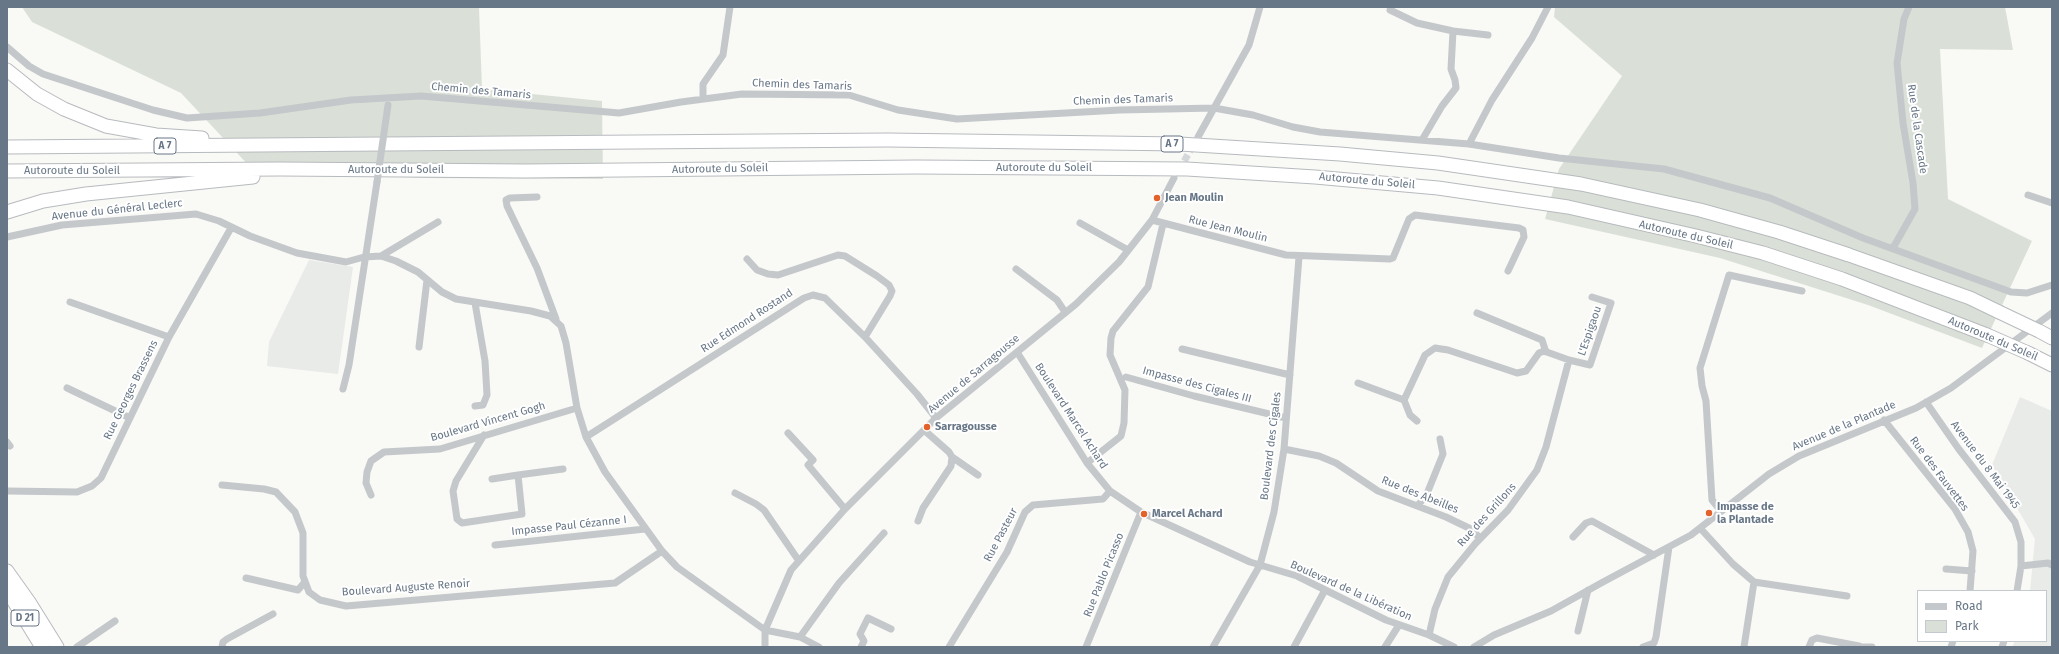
<!DOCTYPE html>
<meta charset="utf-8">
<style>
body{margin:0}
#map{position:relative;width:2059px;height:654px;overflow:hidden;background:#f9f9f6;font-family:"Fira Sans",sans-serif}
canvas{display:block}
.frame{position:absolute;inset:0;border:8px solid #687787;pointer-events:none}
.legend{position:absolute;left:1917px;top:590px;width:130px;height:52px;box-sizing:border-box;background:#fff;border:1px solid #c3c9cf;margin:0;padding:5px 7px;list-style:none;font-size:12px;color:#687787}
.legend li{display:flex;align-items:center;gap:8px;height:20px}
.legend b{width:20px;border:1px solid #c3c9cf}
</style>
<div id="map">
<canvas width="2059" height="654"></canvas>
<div class="frame"></div>
<ul class="legend">
<li><b style="height:5px;background:#c4c8cb"></b>Road</li>
<li><b style="height:11px;background:#dae0d7"></b>Park</li>
</ul>
</div>
<script>
const ctx = document.querySelector('canvas').getContext('2d');
ctx.lineJoin = 'round';
function fill(path, color) {
  ctx.fillStyle = color;
  ctx.fill(path, 'evenodd');
}
function shape(rows) {
  const path = new Path2D();
  for (const r of rows) {
    path.moveTo(r[0], r[1]);
    for (let i = 2; i < r.length; i += 2) path.lineTo(r[i], r[i + 1]);
  }
  return path;
}
function trace(path, color, width, dash) {
  ctx.strokeStyle = color;
  ctx.lineWidth = width;
  ctx.lineCap = dash ? 'butt' : 'round';
  ctx.setLineDash(dash || []);
  ctx.stroke(path);
}
function drawText(font, color, halo, rows, align = 'center') {
  ctx.font = font + ' "Fira Sans",sans-serif';
  ctx.lineWidth = 4;
  ctx.setLineDash([]);
  ctx.textBaseline = 'middle';
  ctx.strokeStyle = halo;
  ctx.fillStyle = color;
  for (const [text, x, y, turn = 0] of rows) {
    ctx.save();
    ctx.translate(x, y);
    ctx.rotate((+turn || 0) * Math.PI / 180);
    ctx.textAlign = isNaN(turn) ? turn : align;
    if (halo) ctx.strokeText(text, 0, 0);
    ctx.fillText(text, 0, 0);
    ctx.restore();
  }
}
fill(shape([
 [309,260,353,267,338,374,267,366,269,342],
 [2020,397,2052,411,2052,647,2012,647,2015,641,2046,641,2046,591,2030,591,2035,539,1992,465]
]), '#e9ebe9');
fill(shape([
 [22,7,479,7,482,89,602,101,603,179,425,178,252,169,181,93,32,22],
 [1555,7,2005,7,2013,50,1940,49,1948,199,2032,241,1982,348,1868,305,1720,258,1545,219,1559,169,1622,76,1554,17]
]), '#dae0d7');
trace(shape([
 [1179,170,1194,144]
]), '#d5d8da', 7, [7, 3.5]);
const motorway = shape([
 [7,70,37,94,64,109,106,126,156,135,202,138],
 [7,147,888,140,1180,144,1340,154,1438,163,1581,184,1700,210,1779,232,1849,255,1970,298,1999,312],
 [7,171,280,169,525,171,916,167,1187,169,1315,177,1438,188,1568,207,1696,236,1763,253,1842,279,1987,335],
 [7,212,43,201,86,194,253,177],
 [2039,331,2052,338],
 [2028,353,2052,365],
 [7,571,29,602,57,647],
 [7,590,42,647]
]);
trace(motorway, '#b7babe', 15);
trace(shape([
 [1390,10,1417,23,1453,31,1488,35],
 [7,47,29,66,43,74,153,110,187,118,260,113,351,100,421,96,619,113,681,102,742,94,849,95,898,110,957,119,1120,110,1214,108,1253,115,1293,127,1320,132,1469,144,1559,158,1664,169,1770,198,1863,238,2011,292,2027,293,2052,285],
 [703,99,703,84,723,55,730,7],
 [1198,137,1249,45,1260,7],
 [1422,140,1442,106,1456,88,1455,80,1451,69,1453,31],
 [1469,144,1492,100,1532,38,1548,7],
 [2028,195,2052,203],
 [537,197,510,198,506,200,507,206,537,268,556,319],
 [1152,220,1286,255,1390,259,1393,258,1409,219,1415,215,1519,228,1523,230,1524,237,1508,271],
 [1080,223,1128,250],
 [7,237,62,225,196,214,219,221,250,236,297,253,346,262,364,257,381,256,396,261,418,272,442,292,456,299,531,311,550,316,561,326,566,343,577,408,586,437,605,472,662,551,677,567,765,630,800,637,819,647],
 [1893,248,1915,209,1913,183,1903,123,1897,63,1904,19,1909,7],
 [381,256,438,222],
 [747,259,757,270,768,274,778,275,838,255,845,256,877,276,889,285,892,291,890,296,865,337],
 [1016,269,1057,300,1065,312],
 [70,302,169,337],
 [475,303,485,361,487,395,483,405,475,406],
 [1477,313,1542,340,1546,352],
 [419,347,427,280],
 [1182,349,1290,375],
 [1017,352,1087,463,1110,491,1141,512,1250,562,1297,576,1386,620,1429,635,1454,647],
 [1126,377,1194,396,1286,418],
 [1358,383,1404,400,1425,355,1435,348,1448,350,1517,373,1526,371,1539,353,1544,351,1569,360,1590,365,1611,303,1592,297],
 [67,388,130,418],
 [343,389,349,365,377,182],
 [1404,400,1410,415,1417,421],
 [1926,402,1958,448,2015,522,2021,542,2021,566,2017,591],
 [1884,420,1955,509,1968,532,1973,551,1970,591],
 [788,433,813,460,808,465,845,509],
 [484,435,456,481,453,491,457,519,462,523,522,514,518,475,492,479],
 [586,437,804,298,813,295,825,298,865,337,917,394,936,418],
 [7,442,10,446],
 [1284,449,1319,456,1336,463,1378,491,1446,517,1473,530,1480,539],
 [952,457,978,475],
 [1087,463,1121,436,1124,423,1125,390,1110,355,1111,338,1113,331,1148,287,1163,224],
 [518,475,563,469],
 [222,485,264,489,276,492,295,512,303,533,303,576,309,592,320,600,346,606,615,583,662,551],
 [7,491,77,492,92,486,101,478,169,337,231,228],
 [735,493,756,504,764,510,799,561],
 [371,495,366,483,367,472,371,461,384,452,440,449,577,408],
 [1418,505,1426,496,1443,454,1440,439],
 [1721,511,1712,500,1706,401,1702,386,1700,368,1729,275,1802,291],
 [918,521,923,508,951,466,952,457,949,452,924,430],
 [1700,528,1733,564,1754,582,1847,596],
 [1573,537,1586,523,1592,521,1654,555],
 [495,545,645,529],
 [2021,566,2048,563,2052,565],
 [1946,569,1972,571],
 [246,578,298,590,304,583],
 [1578,631,1588,590],
 [1429,635,1435,609,1448,577,1475,544,1508,510,1537,470,1546,447,1569,360],
 [800,637,839,583,884,533],
 [77,647,115,621],
 [222,647,223,642,227,639,273,614],
 [765,647,765,630,791,570,799,561,845,509,936,418,1076,304,1119,262,1152,220,1174,178],
 [861,647,864,641,860,634,868,618,891,629],
 [949,647,1007,552,1025,512,1033,505,1103,499,1110,491],
 [1086,647,1141,512],
 [1213,647,1260,565,1274,512,1284,449,1299,257],
 [1294,647,1325,590],
 [1385,647,1399,625],
 [1474,647,1494,635,1551,611,1603,582,1691,535,1769,474,1799,456,1916,408,1951,388,2052,313],
 [1643,647,1654,643,1656,637,1669,547],
 [1744,647,1754,582],
 [1809,647,1812,640,1817,638,1859,646],
 [1855,647,1872,647],
 [1951,647,1953,641],
 [2002,647,2004,641]
]), '#c4c8cb', 7);
trace(motorway, '#fff', 13);
const motorwayBridge = shape([
 [1999,312,2039,331],
 [1987,335,2028,353]
]);
trace(motorwayBridge, '#b7babe', 15, []);
trace(shape([
 [377,182,388,105]
]), '#c4c8cb', 7);
trace(motorwayBridge, '#fff', 13);
for (const [x, y, r, color] of [
 [1157,198,4,"#e3622c"],
 [927,427,4,"#e3622c"],
 [1709,513,4,"#e3622c"],
 [1144,514,4,"#e3622c"]
]) {
  const dot = new Path2D();
  dot.arc(x, y, r, 0, 2 * Math.PI);
  ctx.fillStyle = color;
  ctx.fill(dot);
  trace(dot, '#fff', 1.5);
}
for (const [x, y, w] of [
 [1172,144,22],
 [165,146,22],
 [25,618,28]
]) {
  const box = new Path2D();
  box.roundRect(x - w / 2, y - 8, w, 16, 3);
  ctx.fillStyle = '#fff';
  ctx.fill(box);
  trace(box, '#687787', 1);
}
drawText('bold 10px', '#687787', null, [
 ["A 7",1172,144],
 ["A 7",165,146],
 ["D 21",25,618]
]);
drawText('11px', '#687787', '#fff', [
 ["Chemin des Tamaris",802,85,2],
 ["Chemin des Tamaris",481,91,5],
 ["Chemin des Tamaris",1123,100,-2],
 ["Rue de la Cascade",1917,129,82],
 ["Autoroute du Soleil",1044,168],
 ["Autoroute du Soleil",720,169,-1],
 ["Autoroute du Soleil",396,170],
 ["Autoroute du Soleil",72,171],
 ["Autoroute du Soleil",1367,181,5],
 ["Avenue du Général Leclerc",117,210,-6],
 ["Rue Jean Moulin",1228,229,14],
 ["Autoroute du Soleil",1686,235,13],
 ["Rue Edmond Rostand",747,321,-33],
 ["L'Espigaou",1590,331,-71],
 ["Autoroute du Soleil",1993,339,23],
 ["Avenue de Sarragousse",974,374,-40],
 ["Impasse des Cigales III",1197,385,15],
 ["Rue Georges Brassens",131,390,-64],
 ["Boulevard Marcel Achard",1071,416,57],
 ["Boulevard Vincent Gogh",488,422,-16],
 ["Avenue de la Plantade",1844,426,-23],
 ["Boulevard des Cigales",1271,446,-83],
 ["Avenue du 8 Mai 1945",1985,465,53],
 ["Rue des Fauvettes",1939,474,53],
 ["Rue des Abeilles",1420,495,22],
 ["Rue des Grillons",1487,515,-48],
 ["Impasse Paul Cézanne I",569,526,-6],
 ["Rue Pasteur",1001,535,-62],
 ["Rue Pablo Picasso",1104,575,-68],
 ["Boulevard Auguste Renoir",406,588,-4],
 ["Boulevard de la Libération",1351,591,24]
]);
drawText('bold 11px', '#687787', '#fff', [
 ["Jean Moulin",1165,198],
 ["Sarragousse",935,427],
 ["Impasse de",1717,507],
 ["la Plantade",1717,520],
 ["Marcel Achard",1152,514]
], 'left');
</script>
